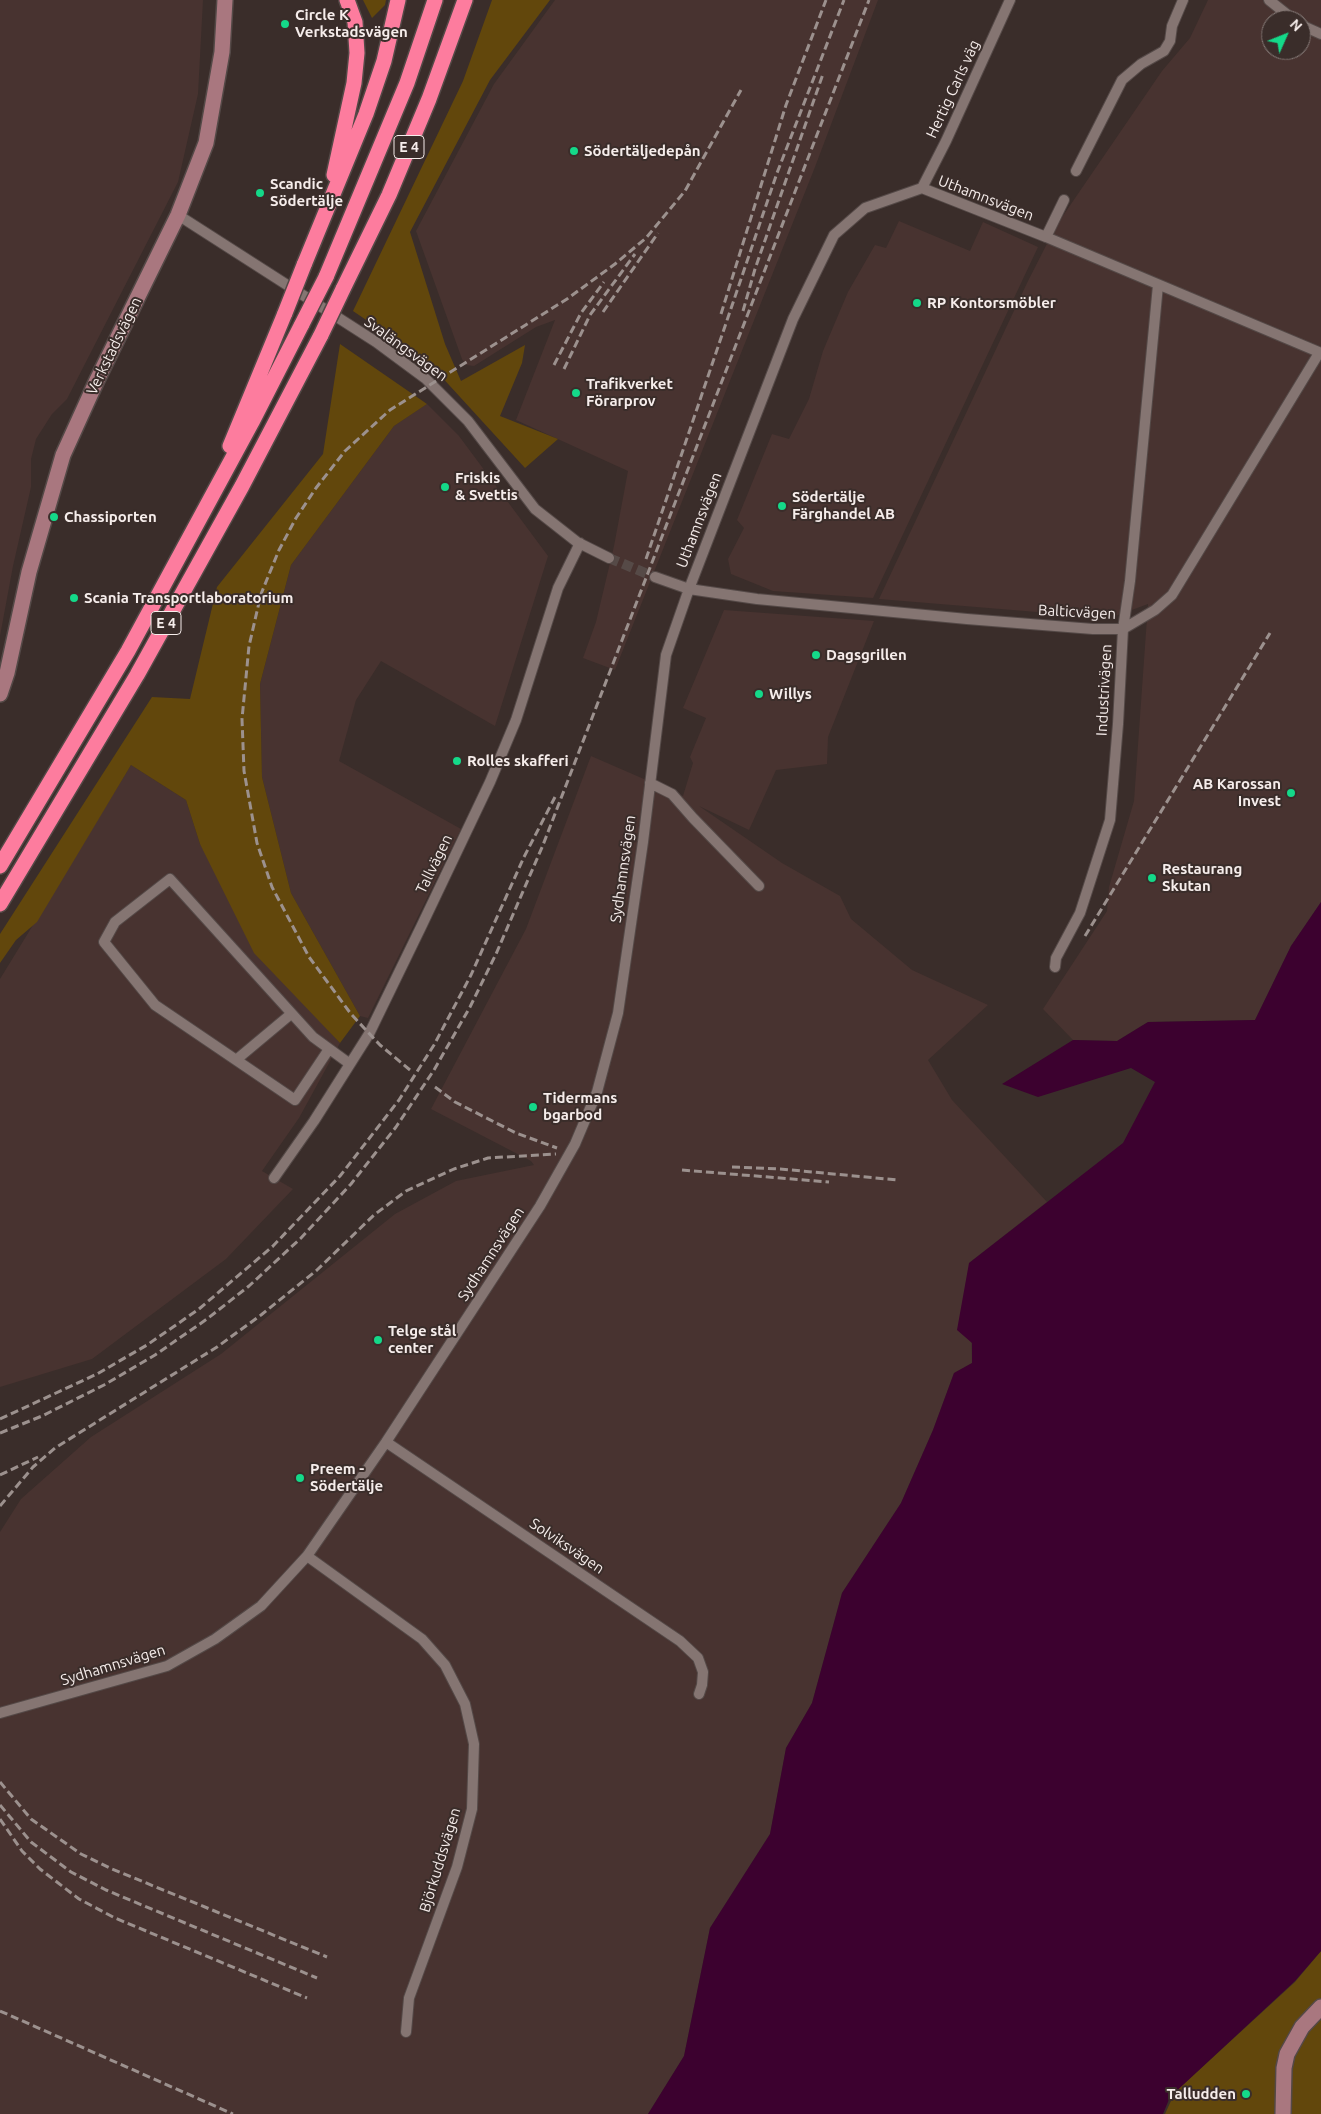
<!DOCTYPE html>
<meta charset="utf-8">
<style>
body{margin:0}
#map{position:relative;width:1321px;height:2114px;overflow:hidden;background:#3a2d2a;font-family:Ubuntu,sans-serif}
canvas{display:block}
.north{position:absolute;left:1261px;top:10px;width:50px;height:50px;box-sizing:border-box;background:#3a2d2a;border:1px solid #857a77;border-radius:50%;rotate:46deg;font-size:14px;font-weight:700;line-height:20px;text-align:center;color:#f6edeb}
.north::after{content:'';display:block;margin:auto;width:18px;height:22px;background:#14d989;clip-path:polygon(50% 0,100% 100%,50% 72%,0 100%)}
</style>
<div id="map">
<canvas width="1321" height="2114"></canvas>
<div class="north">N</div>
</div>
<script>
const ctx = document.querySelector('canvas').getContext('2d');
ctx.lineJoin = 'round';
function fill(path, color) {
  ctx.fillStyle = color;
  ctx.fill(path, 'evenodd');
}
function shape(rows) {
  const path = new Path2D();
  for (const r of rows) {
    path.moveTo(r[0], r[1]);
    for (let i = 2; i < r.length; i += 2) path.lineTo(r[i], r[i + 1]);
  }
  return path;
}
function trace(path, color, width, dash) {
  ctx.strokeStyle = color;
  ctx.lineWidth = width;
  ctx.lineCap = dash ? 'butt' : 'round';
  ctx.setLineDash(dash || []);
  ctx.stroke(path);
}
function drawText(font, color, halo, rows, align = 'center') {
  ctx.font = font + ' Ubuntu,sans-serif';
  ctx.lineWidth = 4;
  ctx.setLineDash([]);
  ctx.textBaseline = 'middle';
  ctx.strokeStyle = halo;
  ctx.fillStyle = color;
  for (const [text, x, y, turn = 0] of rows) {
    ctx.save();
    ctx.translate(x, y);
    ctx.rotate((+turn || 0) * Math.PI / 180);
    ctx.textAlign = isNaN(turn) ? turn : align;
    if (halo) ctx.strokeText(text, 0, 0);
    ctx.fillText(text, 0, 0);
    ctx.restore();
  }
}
fill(shape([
 [0,0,203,0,198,94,178,182,67,399,52,414,36,439,31,459,31,487,13,566,0,636],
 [555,0,878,0,815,167,615,670,583,658,596,622,614,546,628,471,516,420,555,320,536,327,474,366,466,365,462,359,416,231,494,84],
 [1208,0,1321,0,1321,902,1291,946,1255,1020,1148,1022,1117,1041,1073,1040,1043,1009,1107,911,1109,887,1134,801,1148,604,1110,618,879,599,1027,283,1056,226,1162,71,1190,38],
 [1271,20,1301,20,1301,50,1271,50],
 [899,221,970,251,983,222,1038,247,873,598,773,591,731,574,728,559,744,528,737,520,772,434,789,439,809,399,823,351,848,292,875,245,886,248],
 [427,404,459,436,548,556,495,726,381,661,356,700,339,761,461,829,368,1018,360,1016,291,893,262,777,260,684,291,565,394,426],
 [724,610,874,621,828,737,827,764,776,770,749,830,699,806,782,863,840,896,851,919,912,970,988,1005,928,1060,952,1100,1047,1202,969,1263,972,1363,954,1373,933,1430,901,1503,842,1593,812,1703,786,1748,770,1834,710,1928,684,2056,648,2114,0,2114,0,1532,21,1499,91,1437,221,1354,395,1214,456,1181,534,1165,531,1161,431,1109,526,929,591,756,683,796,693,763,690,757,706,718,683,708],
 [131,765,186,800,200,844,323,1024,340,1043,299,1118,262,1171,293,1189,226,1259,92,1359,0,1387,0,979]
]), '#483330');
fill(shape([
 [363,0,386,0,385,5,372,18],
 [492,0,550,0,490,80,410,232,445,344,461,381,525,345,522,363,500,416,558,439,525,468,428,362,353,311,463,81],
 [340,344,427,404,394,426,291,565,260,684,262,777,291,893,360,1016,340,1043,254,953,200,844,186,800,131,765,37,922,16,940,0,963,0,934,152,697,190,699,217,587,323,454],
 [1321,1951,1321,2114,1165,2114,1175,2092,1295,1982]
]), '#62470c');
fill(shape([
 [1321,902,1321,1951,1295,1981,1170,2097,1163,2114,648,2114,684,2056,710,1928,770,1834,786,1748,812,1703,842,1593,901,1503,933,1430,954,1373,972,1363,972,1343,957,1330,969,1263,1123,1143,1155,1082,1131,1068,1038,1097,1002,1084,1073,1040,1117,1041,1148,1022,1255,1020,1291,946]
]), '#3c012f');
trace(shape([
 [609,558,655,577]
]), '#564a47', 10, [10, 5]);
const street = shape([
 [1269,0,1294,20],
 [1301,25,1321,34],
 [1076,171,1122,80,1141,64,1164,51,1170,41,1172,26,1183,0],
 [922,188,946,141,1010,0],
 [178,215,376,342,426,379,468,421,535,509,577,542,609,558],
 [1046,237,1064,200],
 [655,577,689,589,757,599,967,619,1093,629,1123,629,1155,610,1172,595,1319,353],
 [650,783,672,794,693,818,759,886],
 [1055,967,1056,958,1080,913,1110,820,1118,724,1123,629,1130,581,1158,285],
 [329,1049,295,1100,155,1005,104,942,115,922,170,879,313,1037,350,1064],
 [236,1060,291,1014],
 [274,1178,314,1121,369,1034,421,927,490,782,516,720,558,588,580,543],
 [386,1442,680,1641,698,1658,703,1672,702,1685,699,1694],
 [307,1556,422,1639,445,1665,465,1704,474,1744,472,1809,457,1867,409,1998,406,2032],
 [0,1713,167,1666,215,1639,261,1606,307,1556,386,1442,540,1206,575,1144,597,1092,618,1013,643,842,666,655,689,589,793,319,834,235,865,208,922,188,1046,237,1321,353]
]);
const secondary = shape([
 [0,694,7,673,29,572,63,455,97,380,178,215,206,143,222,52,225,0],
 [1283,2114,1284,2068,1287,2054,1302,2027,1321,2007]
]);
const highway = shape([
 [334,175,354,83,357,53,355,22,347,0],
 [304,265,366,114,384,61,398,0],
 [326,277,407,83,435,0],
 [343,289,389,195,429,99,465,0],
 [230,446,285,313],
 [0,866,128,651,252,422,302,324],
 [0,904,137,675,242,486,321,335]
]);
trace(street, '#544947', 12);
trace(secondary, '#544947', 18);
trace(highway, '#544947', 18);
trace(street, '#857572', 10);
trace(secondary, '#a9777f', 15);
trace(highway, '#fd7c9e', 15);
trace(shape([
 [743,311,755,269,823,74],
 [603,312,658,233],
 [721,314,786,105,826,0],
 [554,365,581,313,604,282],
 [564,369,590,315,635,254],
 [646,559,777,173,844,0],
 [1085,936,1270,633],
 [410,1070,380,1045,351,1014,309,957,272,887,257,843,244,771,242,719,249,646,261,594,279,550,296,518,316,488,345,451,390,410,567,299,615,264,646,238,685,191,741,90],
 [435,1087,455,1102,516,1133,557,1148],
 [732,1167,780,1169,898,1180],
 [682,1170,829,1182],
 [0,1419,97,1374,147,1345,199,1309,273,1246,340,1176,399,1100,434,1045,471,975,524,857,555,797],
 [0,1433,42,1416,104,1385,155,1355,207,1319,249,1286,301,1238,351,1184,396,1127,434,1070,470,1007,496,954,543,845,869,0],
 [0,1475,38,1457],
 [0,1506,33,1467,55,1448,217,1347,261,1315,317,1270,374,1215,406,1191,454,1169,488,1158,556,1154],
 [0,1782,31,1819,81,1854,112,1869,327,1957],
 [0,1805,31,1842,71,1872,106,1890,317,1978],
 [0,1819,22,1851,40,1869,79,1899,115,1918,307,1998],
 [0,2011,233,2114]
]), '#9c918e', 3, [8, 4]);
const highwayBridge = shape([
 [285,313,304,265],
 [302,324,326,277],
 [321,335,343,289]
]);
trace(highwayBridge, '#544947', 18, []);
trace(highwayBridge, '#fd7c9e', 15);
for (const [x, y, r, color] of [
 [285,24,5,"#14d989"],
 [574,151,5,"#14d989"],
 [260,193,5,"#14d989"],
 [917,303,5,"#14d989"],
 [576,393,5,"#14d989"],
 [445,487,5,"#14d989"],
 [782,506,5,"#14d989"],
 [54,517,5,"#14d989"],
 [74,598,5,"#14d989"],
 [816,655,5,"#14d989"],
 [759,694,5,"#14d989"],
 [457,761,5,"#14d989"],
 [1291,793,5,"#14d989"],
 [1152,878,5,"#14d989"],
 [533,1107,5,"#14d989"],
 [378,1340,5,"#14d989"],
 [300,1478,5,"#14d989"],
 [1246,2094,5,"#14d989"]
]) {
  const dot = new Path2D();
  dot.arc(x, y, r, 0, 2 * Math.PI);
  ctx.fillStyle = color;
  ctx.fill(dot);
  trace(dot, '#3a2d2a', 2);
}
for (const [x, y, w] of [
 [409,147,30],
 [166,623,30]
]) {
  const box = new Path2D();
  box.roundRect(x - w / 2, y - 11.5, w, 23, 4);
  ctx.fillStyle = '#3a2d2a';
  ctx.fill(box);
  trace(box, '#f6edeb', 1);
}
drawText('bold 14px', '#f6edeb', null, [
 ["E 4",409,147],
 ["E 4",166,623]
]);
drawText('bold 15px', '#f6edeb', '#3a2d2a', [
 ["Circle K",295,15],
 ["Verkstadsvägen",295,32],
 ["Södertäljedepån",584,151],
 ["Scandic",270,184],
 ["Södertälje",270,201],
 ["RP Kontorsmöbler",927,303],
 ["Trafikverket",586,384],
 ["Förarprov",586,401],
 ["Friskis",455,478],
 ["& Svettis",455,495],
 ["Södertälje",792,497],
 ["Färghandel AB",792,514],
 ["Chassiporten",64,517],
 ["Scania Transportlaboratorium",84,598],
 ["Dagsgrillen",826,655],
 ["Willys",769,694],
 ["Rolles skafferi",467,761],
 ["AB Karossan",1281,784,"right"],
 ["Invest",1281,801,"right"],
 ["Restaurang",1162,869],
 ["Skutan",1162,886],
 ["Tidermans",543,1098],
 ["bgarbod",543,1115],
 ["Telge stål",388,1331],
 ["center",388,1348],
 ["Preem -",310,1469],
 ["Södertälje",310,1486],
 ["Talludden",1236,2094,"right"]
], 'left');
drawText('15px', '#f6edeb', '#3a2d2a', [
 ["Hertig Carls väg",953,89,-65],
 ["Uthamnsvägen",986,198,21],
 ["Verkstadsvägen",114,346,-64],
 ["Svalängsvägen",406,349,36],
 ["Uthamnsvägen",699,520,-69],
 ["Balticvägen",1077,612,3],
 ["Industrivägen",1104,690,-87],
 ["Tallvägen",434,864,-64],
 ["Sydhamnsvägen",623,869,-82],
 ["Sydhamnsvägen",491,1254,-57],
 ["Solviksvägen",567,1546,34],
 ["Sydhamnsvägen",113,1665,-17],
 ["Björkuddsvägen",440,1860,-73]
]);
</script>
